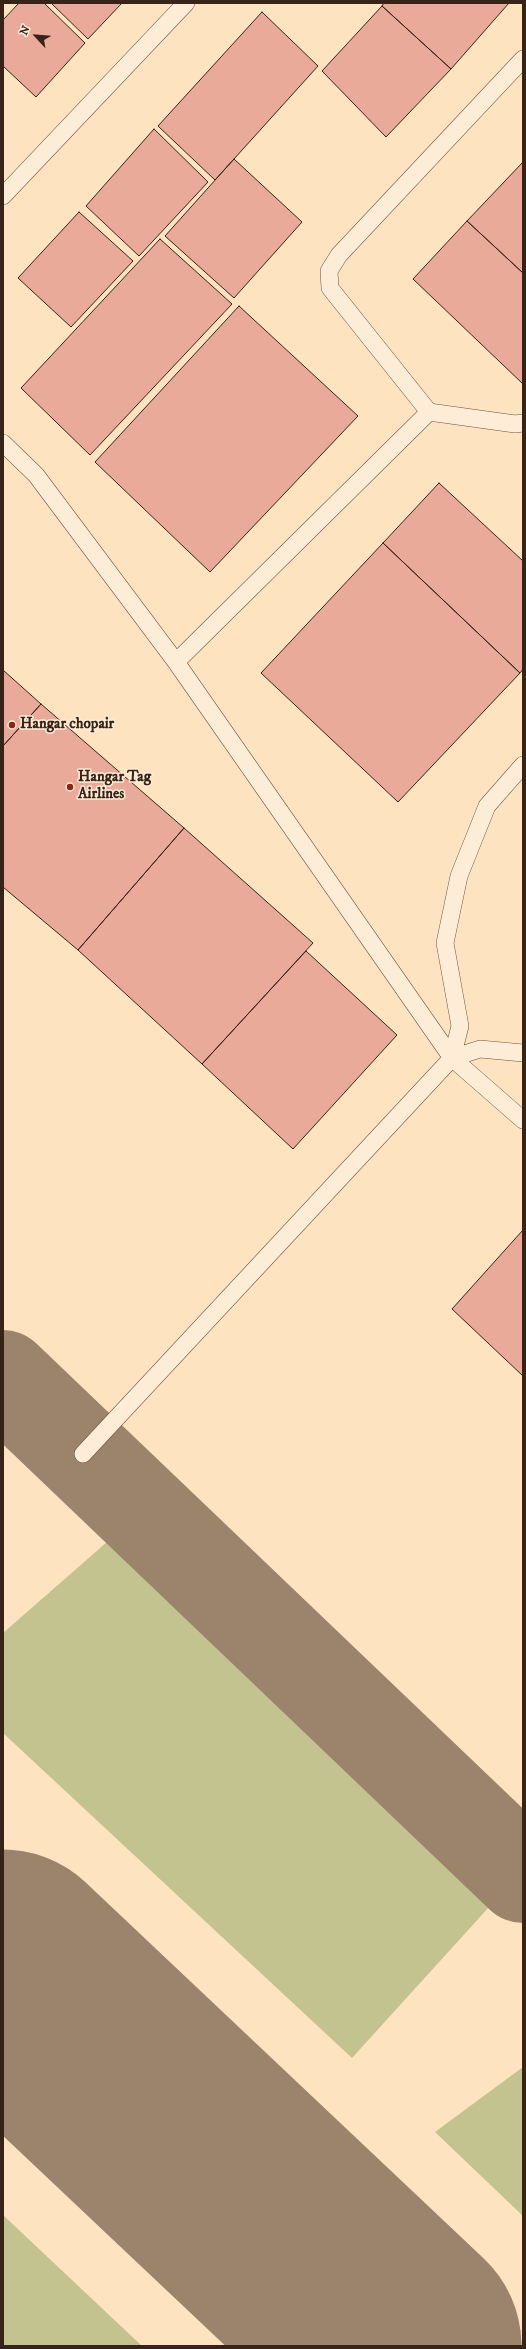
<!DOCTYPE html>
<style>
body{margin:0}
#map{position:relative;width:526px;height:2349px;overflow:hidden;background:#fee3c0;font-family:"IM FELL DW Pica",serif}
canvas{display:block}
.frame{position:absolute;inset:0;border:4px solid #382319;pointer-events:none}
.north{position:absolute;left:16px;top:16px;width:40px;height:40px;-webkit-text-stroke:3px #feedd6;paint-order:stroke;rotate:296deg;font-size:11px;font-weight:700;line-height:16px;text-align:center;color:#382319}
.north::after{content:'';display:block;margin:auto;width:14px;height:18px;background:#382319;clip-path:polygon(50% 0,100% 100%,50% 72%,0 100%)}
</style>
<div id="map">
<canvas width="526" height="2349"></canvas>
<div class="frame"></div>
<div class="north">N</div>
</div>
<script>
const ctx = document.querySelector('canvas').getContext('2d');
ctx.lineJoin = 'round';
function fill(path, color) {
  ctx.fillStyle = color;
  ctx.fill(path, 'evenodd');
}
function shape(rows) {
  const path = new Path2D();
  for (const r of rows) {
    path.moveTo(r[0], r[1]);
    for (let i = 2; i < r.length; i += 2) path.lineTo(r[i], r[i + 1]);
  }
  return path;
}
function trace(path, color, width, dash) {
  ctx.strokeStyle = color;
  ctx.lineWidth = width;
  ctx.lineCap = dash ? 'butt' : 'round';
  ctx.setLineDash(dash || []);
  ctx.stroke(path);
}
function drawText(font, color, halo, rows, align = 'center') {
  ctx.font = font + ' "IM FELL DW Pica",serif';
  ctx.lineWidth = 3;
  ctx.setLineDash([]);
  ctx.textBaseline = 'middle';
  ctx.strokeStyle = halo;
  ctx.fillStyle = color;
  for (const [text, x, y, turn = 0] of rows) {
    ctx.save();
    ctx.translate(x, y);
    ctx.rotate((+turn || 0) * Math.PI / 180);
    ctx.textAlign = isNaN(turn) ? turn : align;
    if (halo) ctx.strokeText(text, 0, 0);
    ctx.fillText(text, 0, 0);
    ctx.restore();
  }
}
fill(shape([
 [107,1542,490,1906,352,2058,3,1733,3,1633],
 [523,2067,523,2216,435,2132],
 [3,2215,142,2346,3,2346]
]), '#c3c390');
trace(shape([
 [3,1378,523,1875]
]), '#9b836c', 96);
trace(shape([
 [3,1970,401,2346]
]), '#9b836c', 241);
const building = shape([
 [19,3,44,3,85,43,36,97,3,66,3,20,19,3],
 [51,3,122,3,88,39,51,3],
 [384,3,509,3,451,69,382,6,384,3],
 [382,6,451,69,386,137,322,71,382,6],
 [262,12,318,66,215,180,158,126,262,12],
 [154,129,208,182,139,256,86,206,154,129],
 [234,159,302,222,234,298,165,236,234,159],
 [523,162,523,273,467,221,523,162],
 [79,212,133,261,71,327,18,278,79,212],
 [467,221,523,273,523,384,413,279,467,221],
 [160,239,232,304,90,455,21,388,160,239],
 [239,306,358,416,210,572,95,462,239,306],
 [439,483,523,561,523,669,520,673,383,543,439,483],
 [383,543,520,673,398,802,261,673,383,543],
 [3,670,41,704,3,746,3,670],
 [41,704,184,828,78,950,3,887,3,746,41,704],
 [184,828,313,943,202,1064,78,950,184,828],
 [306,951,397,1035,293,1149,202,1064,306,951],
 [523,1230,523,1376,452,1309,523,1230]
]);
fill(building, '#eaaa99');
trace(building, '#382319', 1);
const service = shape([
 [523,59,339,255,329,271,330,288,429,412,515,424,523,423],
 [3,196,186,3],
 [3,443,36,475,176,662,452,1058,523,1120],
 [176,662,429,412],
 [452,1058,460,1026,445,943,459,876,487,806,523,765],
 [83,1454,452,1058,480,1049,523,1053]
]);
trace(service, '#6a5343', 18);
trace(service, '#feedd6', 17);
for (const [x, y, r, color] of [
 [12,725,4,"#8f2418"],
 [70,787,4,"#8f2418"]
]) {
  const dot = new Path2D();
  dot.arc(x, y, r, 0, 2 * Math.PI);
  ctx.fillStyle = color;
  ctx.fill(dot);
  trace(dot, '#feedd6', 1.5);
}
drawText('bold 15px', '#382319', '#feedd6', [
 ["Hangar chopair",20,725],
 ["Hangar Tag",78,778],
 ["Airlines",78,795]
], 'left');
</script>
